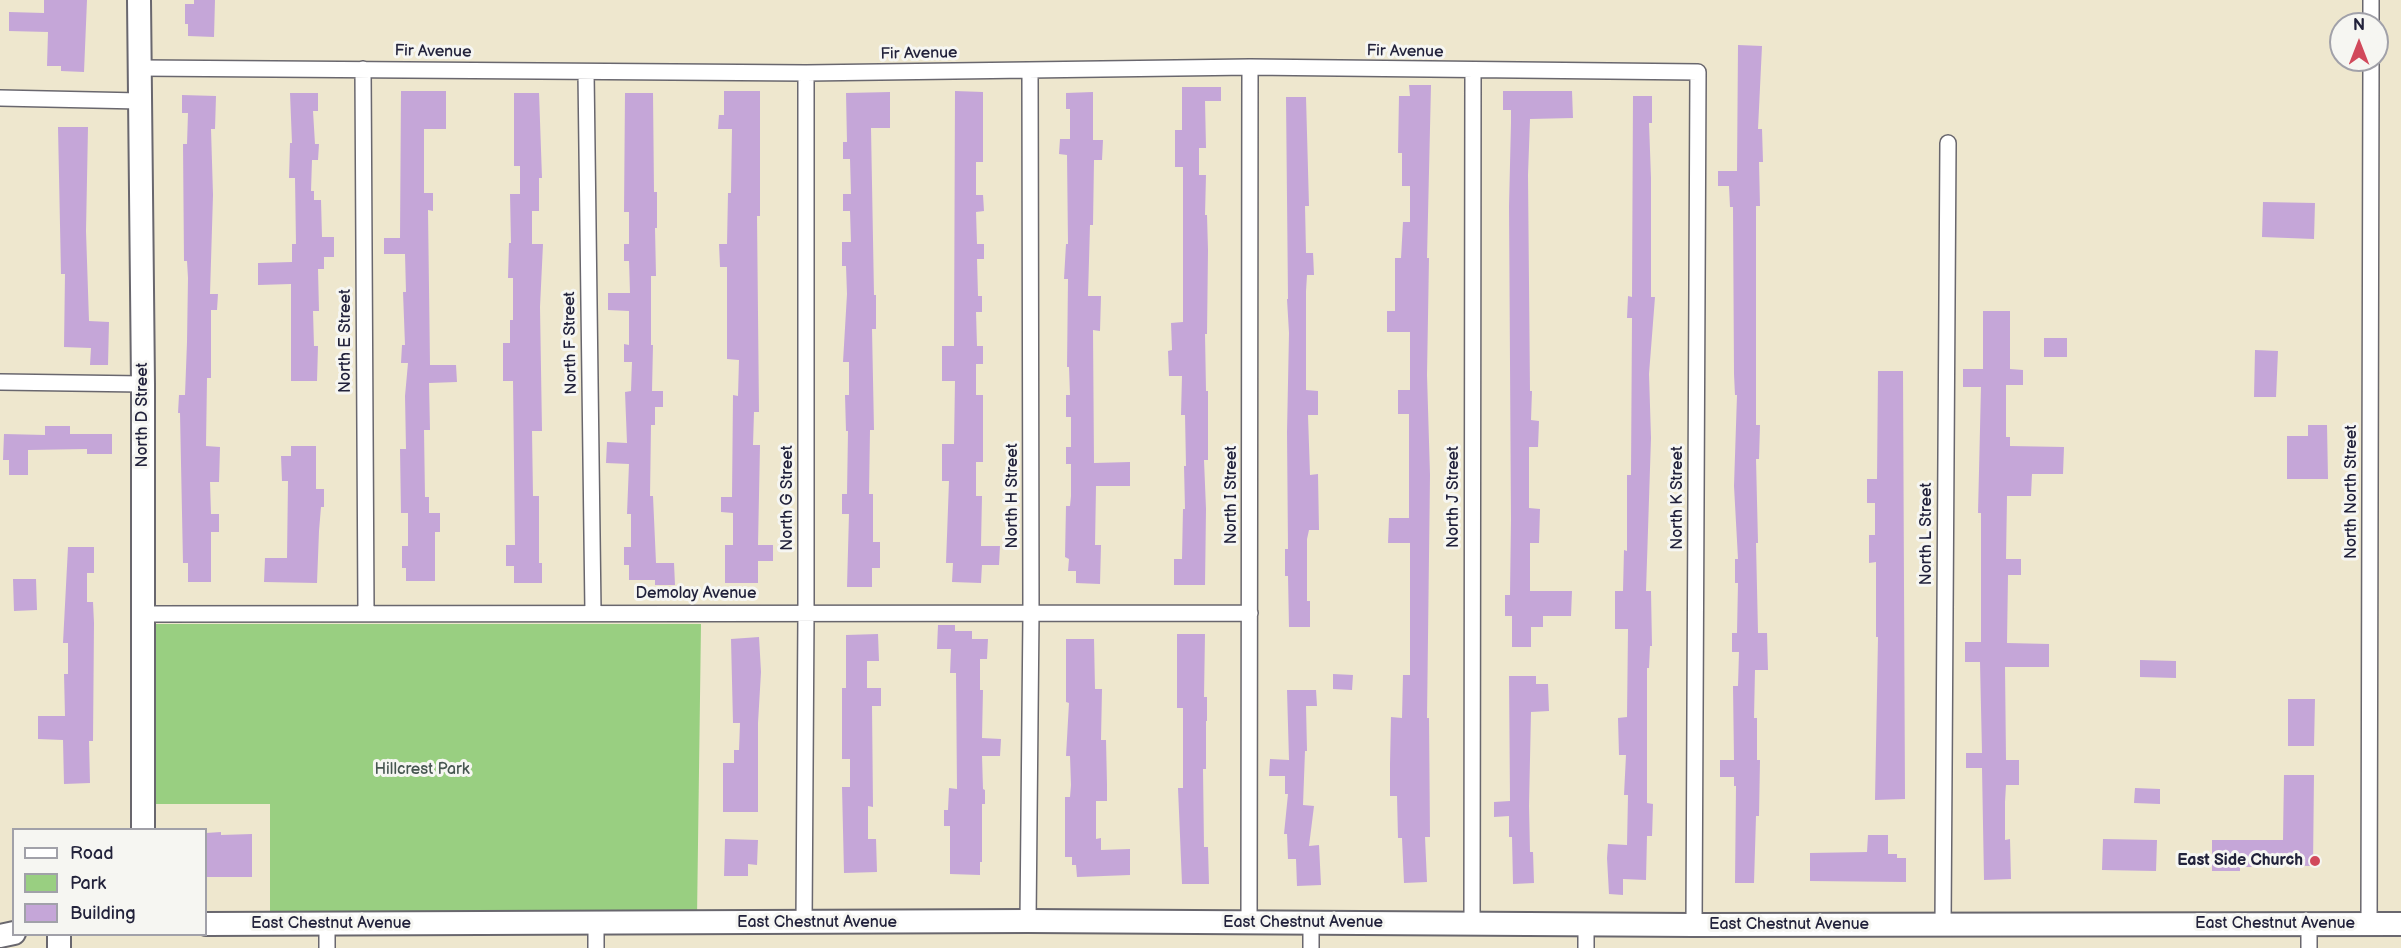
<!DOCTYPE html>
<style>
body{margin:0}
#map{position:relative;width:2401px;height:948px;overflow:hidden;background:#eee7ce;font-family:"Balsamiq Sans",sans-serif}
canvas{display:block}
.legend{position:absolute;left:12px;top:828px;width:195px;height:108px;box-sizing:border-box;background:#f6f6f2;border:2px solid #a1a1a9;margin:0;padding:8px 10px;list-style:none;font-size:18px;color:#22223b}
.legend li{display:flex;align-items:center;gap:12px;height:30px}
.legend b{width:30px;border:2px solid #a1a1a9}
.north{position:absolute;left:2329px;top:12px;width:60px;height:60px;box-sizing:border-box;background:#f6f6f2;border:2px solid #a1a1a9;border-radius:50%;rotate:0deg;font-size:16px;font-weight:700;line-height:24px;text-align:center;color:#22223b}
.north::after{content:'';display:block;margin:auto;width:21px;height:27px;background:#d1495b;clip-path:polygon(50% 0,100% 100%,50% 72%,0 100%)}
</style>
<div id="map">
<canvas width="2401" height="948"></canvas>
<ul class="legend">
<li><b style="height:8px;background:#fff"></b>Road</li>
<li><b style="height:16px;background:#99cf81"></b>Park</li>
<li><b style="height:16px;background:#c5a6d8"></b>Building</li>
</ul>
<div class="north">N</div>
</div>
<script>
const ctx = document.querySelector('canvas').getContext('2d');
ctx.lineJoin = 'round';
function fill(path, color) {
  ctx.fillStyle = color;
  ctx.fill(path, 'evenodd');
}
function shape(rows) {
  const path = new Path2D();
  for (const r of rows) {
    path.moveTo(r[0], r[1]);
    for (let i = 2; i < r.length; i += 2) path.lineTo(r[i], r[i + 1]);
  }
  return path;
}
function trace(path, color, width, dash) {
  ctx.strokeStyle = color;
  ctx.lineWidth = width;
  ctx.lineCap = dash ? 'butt' : 'round';
  ctx.setLineDash(dash || []);
  ctx.stroke(path);
}
function drawText(font, color, halo, rows, align = 'center') {
  ctx.font = font + ' "Balsamiq Sans",sans-serif';
  ctx.lineWidth = 6;
  ctx.setLineDash([]);
  ctx.textBaseline = 'middle';
  ctx.strokeStyle = halo;
  ctx.fillStyle = color;
  for (const [text, x, y, turn = 0] of rows) {
    ctx.save();
    ctx.translate(x, y);
    ctx.rotate((+turn || 0) * Math.PI / 180);
    ctx.textAlign = isNaN(turn) ? turn : align;
    if (halo) ctx.strokeText(text, 0, 0);
    ctx.fillText(text, 0, 0);
    ctx.restore();
  }
}
fill(shape([
 [153,624,701,624,697,917,270,915,270,804,153,804]
]), '#99cf81');
fill(shape([
 [44,0,87,0,84,72,61,71,61,66,47,66,48,32,9,31,9,12,44,13],
 [194,0,215,0,214,37,188,36,188,24,185,24,185,4,194,4],
 [1738,45,1762,46,1758,129,1762,129,1763,162,1759,162,1760,206,1756,206,1756,425,1760,425,1759,459,1756,459,1758,543,1756,543,1758,633,1767,633,1768,670,1755,670,1754,718,1757,718,1757,760,1760,760,1759,816,1756,816,1754,883,1735,883,1736,786,1734,786,1734,777,1720,777,1720,760,1734,760,1733,686,1738,686,1739,652,1732,652,1732,633,1737,633,1738,583,1735,583,1735,559,1738,559,1734,486,1737,395,1735,395,1734,374,1733,207,1730,207,1729,186,1718,186,1718,171,1737,171],
 [1409,85,1431,85,1427,258,1429,258,1427,375,1430,475,1427,718,1429,718,1430,837,1425,837,1427,882,1404,883,1402,838,1398,838,1397,796,1390,796,1390,764,1391,717,1402,718,1403,675,1410,675,1410,543,1388,543,1389,518,1409,518,1409,414,1398,414,1398,390,1410,390,1410,332,1387,332,1387,311,1395,311,1395,258,1401,258,1403,222,1410,222,1410,186,1402,186,1402,153,1398,153,1399,96,1410,96],
 [1182,87,1221,87,1221,101,1205,101,1206,148,1199,148,1199,175,1206,175,1205,215,1207,215,1208,250,1207,334,1205,334,1206,391,1208,391,1208,460,1204,460,1206,509,1205,585,1174,585,1174,559,1182,559,1183,509,1185,509,1184,466,1186,466,1185,415,1181,415,1182,376,1169,376,1168,351,1172,350,1171,323,1183,322,1183,167,1175,167,1175,130,1182,130],
 [401,91,446,91,446,129,424,129,424,193,433,193,433,211,428,210,430,365,456,365,457,382,429,383,430,430,424,430,425,497,429,497,429,513,440,513,440,532,435,532,435,581,406,581,406,568,402,568,402,546,408,546,408,513,401,513,400,449,406,449,405,396,408,363,401,363,402,345,405,345,403,292,406,292,405,254,384,254,384,238,400,238],
 [724,91,760,91,760,216,757,216,759,412,754,412,753,445,760,445,758,545,773,545,773,561,758,561,758,583,725,583,725,545,733,545,733,513,721,512,721,497,732,497,733,395,738,396,739,360,727,359,727,267,720,267,719,244,727,244,728,193,731,193,732,129,718,129,719,115,724,115],
 [955,91,983,92,983,162,976,162,976,195,983,195,984,211,976,212,977,244,984,244,984,259,977,259,978,296,982,296,982,312,976,312,977,346,983,346,983,364,976,364,976,395,983,395,983,462,976,462,976,496,982,496,981,546,1000,546,999,565,982,565,981,583,952,582,953,563,946,563,949,481,942,481,942,444,954,444,955,381,942,381,942,346,954,346],
 [1503,91,1572,91,1573,118,1530,119,1528,175,1530,391,1532,391,1531,420,1539,421,1538,447,1529,447,1529,508,1540,509,1539,543,1530,543,1530,591,1572,591,1571,616,1543,616,1543,627,1531,627,1531,647,1512,647,1512,616,1505,616,1505,595,1510,595,1511,520,1509,206,1511,123,1511,110,1503,110],
 [890,92,890,128,871,128,874,295,876,295,876,329,872,329,874,430,870,430,869,494,873,494,873,542,880,542,880,568,872,568,872,587,847,587,849,514,842,514,842,494,847,494,848,431,846,431,845,395,849,395,849,362,843,362,847,294,846,266,842,266,842,242,851,242,850,211,843,211,843,194,851,194,850,159,843,159,843,142,847,142,846,93],
 [1093,92,1093,140,1103,140,1102,160,1094,160,1093,225,1090,225,1088,296,1101,296,1100,331,1093,330,1094,463,1130,462,1130,486,1096,486,1095,545,1101,545,1100,584,1076,583,1076,571,1068,571,1069,559,1065,557,1066,506,1070,506,1071,496,1071,464,1066,464,1066,447,1071,447,1071,417,1066,417,1066,395,1070,395,1069,367,1067,367,1068,279,1064,279,1066,244,1068,244,1067,155,1059,154,1060,139,1070,139,1070,109,1066,109,1066,93],
 [290,93,318,93,318,111,313,111,315,144,319,144,318,160,312,160,311,191,314,191,314,200,321,200,322,237,334,237,334,257,324,257,324,269,318,269,319,311,313,311,314,346,318,346,317,381,291,381,291,284,258,285,258,263,292,262,292,244,296,244,295,178,289,178,290,143,292,143],
 [514,93,539,93,542,178,539,178,539,211,532,211,532,244,543,244,540,307,542,431,532,431,533,496,539,496,539,563,542,563,542,583,514,583,514,566,506,566,506,545,515,545,513,381,503,381,503,343,510,343,510,320,513,320,513,278,508,278,509,243,511,243,510,194,520,194,520,166,514,166],
 [625,93,653,93,654,192,657,192,657,228,655,228,656,276,651,276,651,345,653,345,652,391,663,391,663,407,655,407,655,425,651,425,650,496,653,496,656,563,674,563,675,585,655,585,655,580,629,580,629,565,624,565,624,547,631,547,631,514,627,514,629,464,606,463,607,442,627,443,625,392,631,391,632,362,624,362,624,344,629,345,629,311,608,310,608,293,630,293,629,261,624,261,624,244,629,244,629,212,624,212],
 [182,95,216,96,215,129,211,129,213,195,210,294,218,294,217,310,211,310,211,378,207,378,206,446,220,447,219,482,210,482,211,514,219,514,219,532,211,532,211,582,188,582,188,563,183,563,180,413,178,413,179,395,185,395,187,342,188,278,187,261,184,261,183,144,187,144,188,113,182,113],
 [1633,96,1652,96,1652,123,1649,123,1651,178,1651,297,1655,297,1649,374,1651,438,1646,591,1651,591,1652,646,1650,646,1649,668,1647,668,1647,803,1653,804,1652,836,1647,836,1646,880,1623,879,1623,895,1609,894,1607,858,1608,844,1627,845,1628,795,1624,795,1626,755,1619,755,1618,718,1627,717,1628,629,1615,629,1615,591,1623,591,1624,550,1627,551,1627,475,1631,475,1632,318,1627,318,1628,296,1632,297],
 [1286,97,1306,97,1309,206,1305,206,1306,253,1313,253,1314,275,1307,275,1306,291,1306,390,1318,391,1318,415,1308,415,1310,475,1318,474,1319,530,1309,530,1307,539,1307,601,1310,601,1310,627,1289,627,1288,576,1285,576,1285,549,1288,549,1287,432,1289,333,1287,299,1288,299],
 [58,127,88,127,86,231,89,321,109,322,108,365,90,365,91,348,64,347,65,274,61,274],
 [2263,202,2315,203,2314,239,2262,237],
 [1983,311,2010,311,2010,369,2023,370,2023,385,2006,385,2006,437,2010,437,2010,446,2064,447,2063,474,2032,474,2031,496,2007,496,2006,559,2021,559,2021,575,2008,575,2007,643,2049,644,2049,667,2005,667,2006,760,2019,760,2019,785,2006,785,2005,802,2005,840,2010,839,2011,879,1984,880,1982,768,1966,768,1966,753,1982,753,1980,662,1965,662,1965,642,1981,642,1981,513,1978,513,1981,387,1963,387,1963,369,1983,369],
 [2044,338,2067,338,2067,357,2044,357],
 [2255,350,2278,351,2276,397,2254,397],
 [1878,371,1903,371,1905,799,1875,800,1878,637,1876,637,1876,562,1869,563,1869,535,1875,535,1875,503,1867,503,1867,479,1877,479],
 [2308,425,2327,425,2328,479,2287,479,2287,436,2308,436],
 [45,426,70,426,70,434,112,434,112,454,87,454,87,449,28,450,28,475,9,475,9,460,3,460,4,434,45,435],
 [291,446,316,446,316,489,324,489,324,507,321,507,319,531,317,583,264,582,265,558,287,558,288,481,282,481,281,456,291,456],
 [68,547,94,547,94,573,87,573,87,602,93,602,94,623,93,741,89,741,90,783,64,784,63,740,38,739,38,716,65,716,64,674,68,674,68,643,63,643],
 [13,579,36,579,37,610,14,611],
 [938,625,955,625,955,631,972,631,972,639,988,639,987,659,980,659,980,690,983,690,982,738,1001,739,1000,756,982,756,983,789,985,790,985,804,982,804,982,862,980,862,980,875,950,874,950,826,944,826,944,810,948,810,949,788,957,789,956,673,950,673,951,649,937,649],
 [878,634,879,661,867,661,867,688,881,688,881,706,872,706,873,807,868,806,868,839,876,839,877,872,844,873,842,787,850,787,850,759,842,759,842,688,846,688,846,635],
 [1177,634,1205,634,1204,697,1207,697,1207,721,1206,721,1206,769,1203,769,1204,847,1208,847,1209,884,1182,884,1178,788,1183,788,1183,708,1177,708],
 [759,637,761,672,758,723,758,812,723,812,723,763,734,763,734,750,739,750,740,723,733,723,731,639],
 [1066,639,1094,639,1095,689,1102,689,1101,740,1106,740,1107,785,1107,801,1096,801,1096,839,1101,838,1101,850,1130,849,1130,875,1077,877,1076,865,1072,865,1072,857,1065,857,1065,797,1070,797,1071,785,1070,756,1066,756,1069,703,1066,702],
 [2140,660,2176,661,2176,678,2140,677],
 [1333,674,1353,675,1352,690,1333,689],
 [1509,676,1536,676,1536,684,1548,684,1549,711,1531,712,1529,806,1530,852,1533,852,1534,883,1513,884,1512,837,1509,837,1509,816,1494,817,1494,802,1510,801],
 [1287,690,1316,690,1317,706,1306,706,1307,751,1305,751,1303,805,1314,806,1309,846,1319,845,1321,885,1297,886,1296,859,1288,859,1287,834,1284,834,1288,794,1285,794,1285,776,1269,776,1270,759,1289,760],
 [2288,699,2315,699,2314,746,2288,746],
 [2284,775,2314,775,2313,866,2258,865,2258,867,2240,867,2240,871,2212,871,2212,840,2283,840],
 [2135,788,2160,789,2160,804,2134,803],
 [221,832,221,835,252,834,252,877,206,877,206,833],
 [1868,835,1888,835,1888,854,1897,854,1897,858,1906,858,1906,882,1810,881,1810,853,1867,852],
 [725,839,758,840,757,865,748,864,748,876,724,876],
 [2103,839,2157,840,2156,871,2102,870]
]), '#c5a6d8');
const street = shape([
 [2371,24,2371,0],
 [140,68,806,73,1250,67,1698,72,1694,925],
 [363,69,366,612],
 [586,72,593,612],
 [0,98,140,101],
 [0,382,143,384],
 [143,614,1250,613],
 [1028,921,1031,613,1030,71],
 [327,923,327,948],
 [804,923,806,613,806,73],
 [1249,923,1250,67],
 [1311,923,1311,948],
 [1472,923,1473,71],
 [596,924,596,948],
 [1586,924,1586,948],
 [1943,924,1948,143],
 [2309,924,2309,948],
 [2369,924,2371,60]
]);
const secondary = shape([
 [139,0,143,384,143,830],
 [206,924,1028,921,1694,925,2401,924],
 [0,936,14,933],
 [59,948,59,934]
]);
trace(street, '#69676e', 18);
trace(secondary, '#69676e', 26);
trace(street, '#fff', 15);
trace(secondary, '#fff', 22);
for (const [x, y, r, color] of [
 [2315,861,6,"#d1495b"]
]) {
  const dot = new Path2D();
  dot.arc(x, y, r, 0, 2 * Math.PI);
  ctx.fillStyle = color;
  ctx.fill(dot);
  trace(dot, '#f6f6f2', 2);
}
drawText('16px', '#22223b', '#f6f6f2', [
 ["Fir Avenue",433,52,1],
 ["Fir Avenue",1405,52,1],
 ["Fir Avenue",919,54,-1],
 ["North E Street",346,341,-90],
 ["North F Street",571,343,-91],
 ["North D Street",143,415,-90],
 ["North North Street",2352,492,-90],
 ["North I Street",1232,495,-90],
 ["North H Street",1013,496,-90],
 ["North J Street",1454,497,-90],
 ["North G Street",788,498,-90],
 ["North K Street",1678,498,-90],
 ["North L Street",1927,534,-90],
 ["Demolay Avenue",696,594],
 ["East Chestnut Avenue",817,923],
 ["East Chestnut Avenue",1303,923],
 ["East Chestnut Avenue",331,924],
 ["East Chestnut Avenue",2275,924],
 ["East Chestnut Avenue",1789,925]
]);
drawText('16px', '#465650', '#f6f6f2', [
 ["Hillcrest Park",422,770]
]);
drawText('bold 16px', '#22223b', '#f6f6f2', [
 ["East Side Church",2303,861]
], 'right');
</script>
